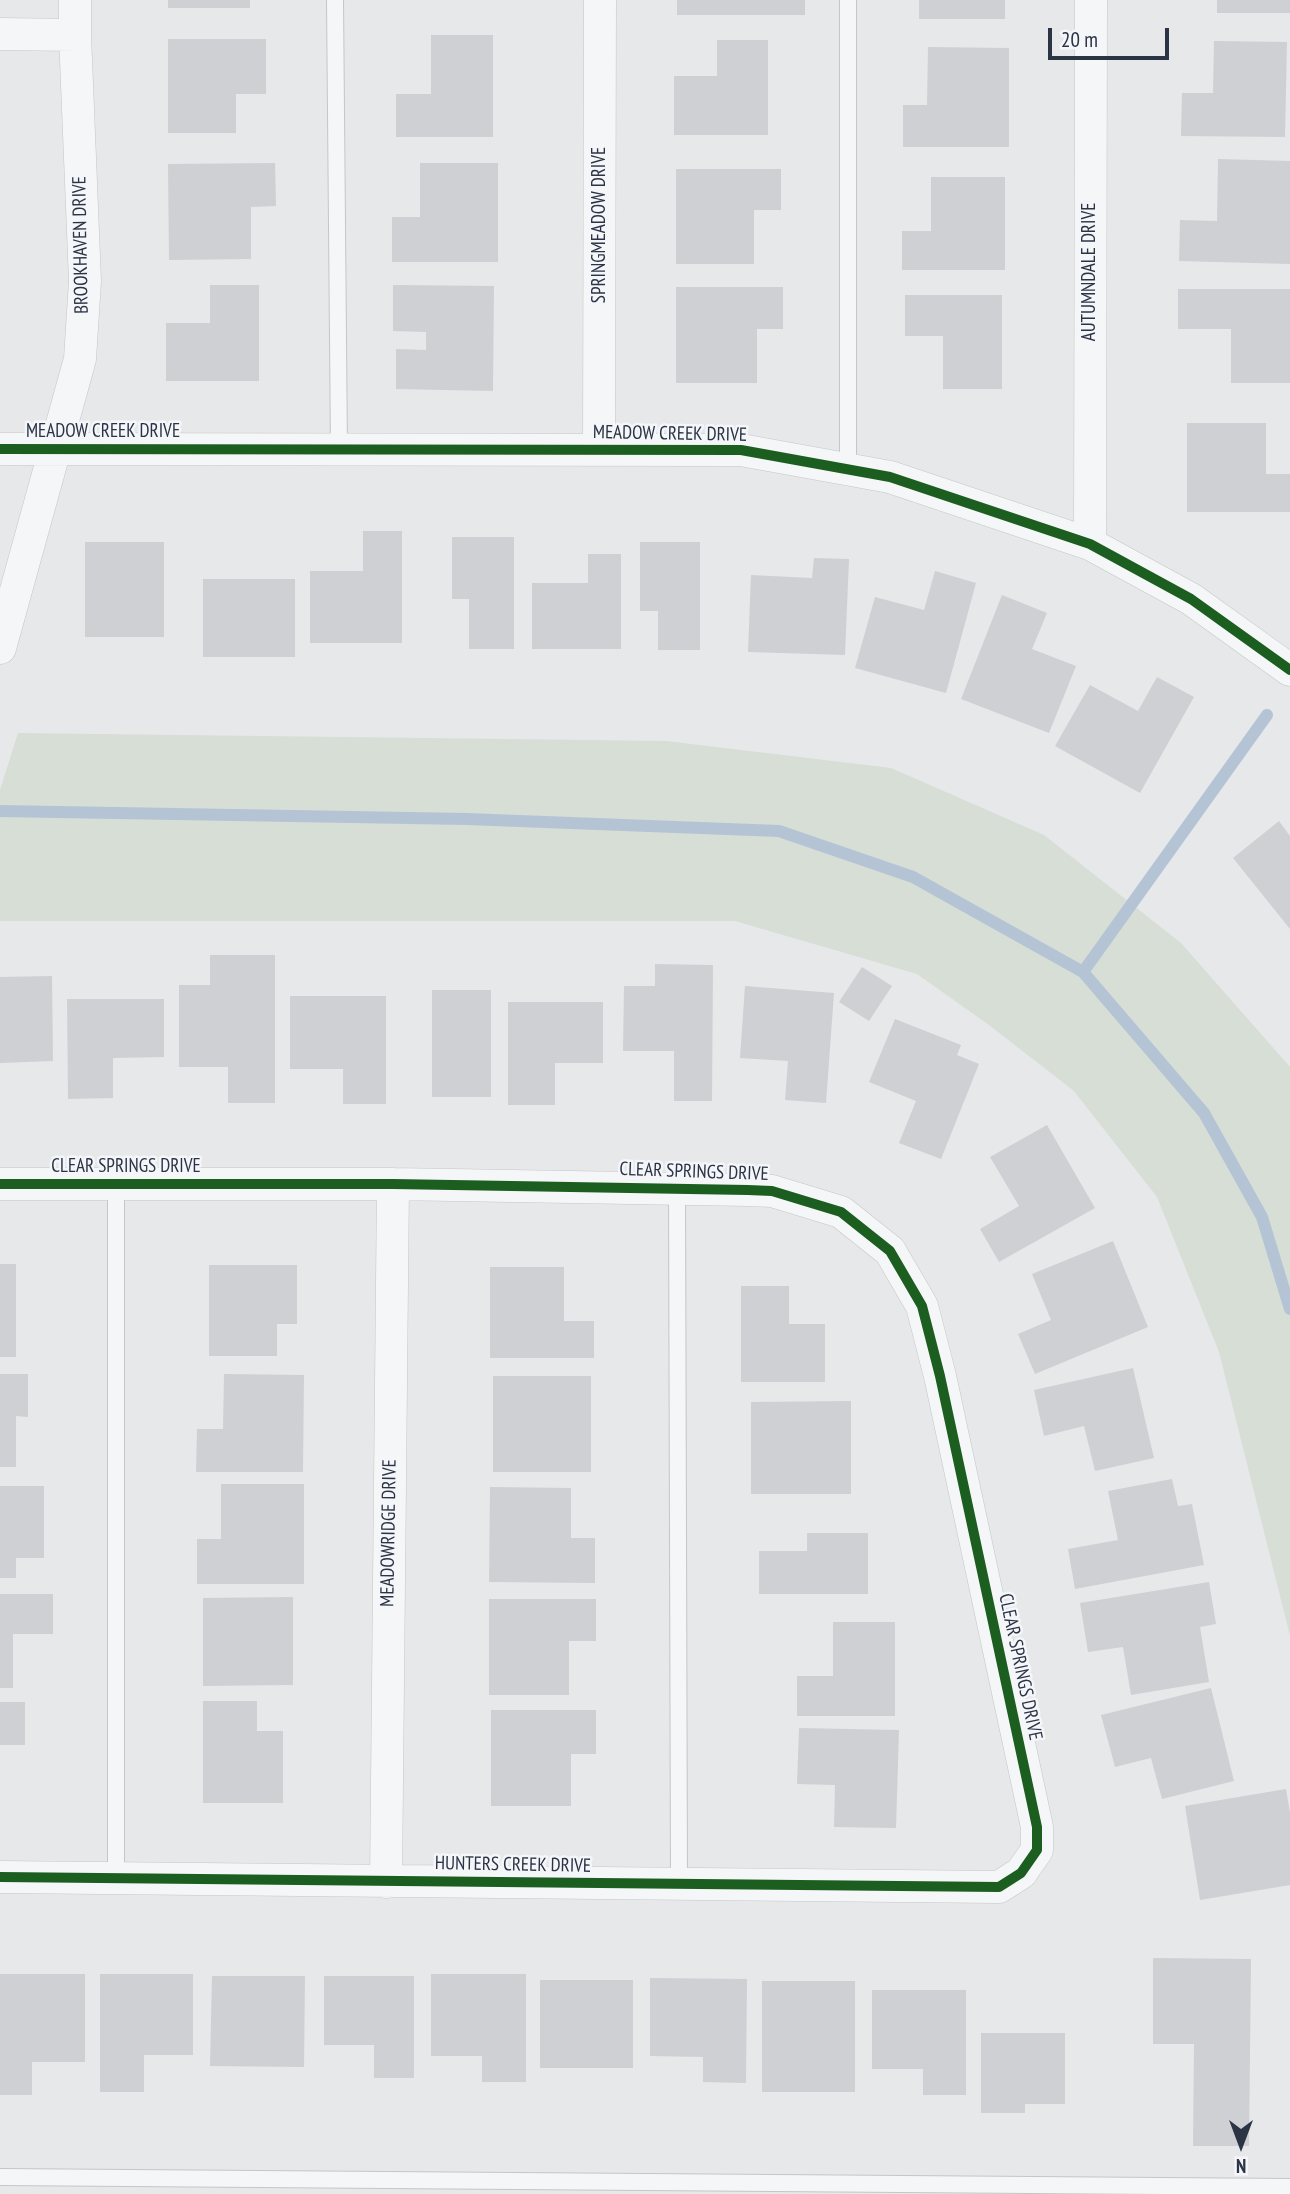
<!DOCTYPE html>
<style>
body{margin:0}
#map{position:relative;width:1290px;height:2194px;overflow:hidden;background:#e6e8ea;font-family:"PT Sans Narrow",sans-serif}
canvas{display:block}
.north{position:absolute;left:1206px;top:2110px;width:70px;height:70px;-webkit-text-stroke:5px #f4f6f9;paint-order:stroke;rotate:180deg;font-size:19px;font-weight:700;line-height:28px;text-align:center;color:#2b3445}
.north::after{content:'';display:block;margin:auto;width:24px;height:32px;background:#2b3445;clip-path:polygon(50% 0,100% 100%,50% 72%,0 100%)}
.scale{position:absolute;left:1048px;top:28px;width:121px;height:32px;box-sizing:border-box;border:4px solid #2b3445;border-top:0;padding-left:9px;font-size:21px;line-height:24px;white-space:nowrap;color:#2b3445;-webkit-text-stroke:5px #f4f6f9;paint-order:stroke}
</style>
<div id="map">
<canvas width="1290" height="2194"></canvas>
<div class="north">N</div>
<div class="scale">20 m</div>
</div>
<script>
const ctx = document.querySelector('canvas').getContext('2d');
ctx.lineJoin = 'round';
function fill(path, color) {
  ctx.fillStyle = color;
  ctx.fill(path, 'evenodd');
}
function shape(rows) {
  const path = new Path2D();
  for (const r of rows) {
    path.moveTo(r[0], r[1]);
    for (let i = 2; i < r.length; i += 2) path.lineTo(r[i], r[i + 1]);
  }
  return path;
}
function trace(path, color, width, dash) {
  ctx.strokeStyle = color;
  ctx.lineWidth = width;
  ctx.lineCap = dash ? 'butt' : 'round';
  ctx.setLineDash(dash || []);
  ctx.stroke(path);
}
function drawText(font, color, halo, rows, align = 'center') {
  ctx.font = font + ' "PT Sans Narrow",sans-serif';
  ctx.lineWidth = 5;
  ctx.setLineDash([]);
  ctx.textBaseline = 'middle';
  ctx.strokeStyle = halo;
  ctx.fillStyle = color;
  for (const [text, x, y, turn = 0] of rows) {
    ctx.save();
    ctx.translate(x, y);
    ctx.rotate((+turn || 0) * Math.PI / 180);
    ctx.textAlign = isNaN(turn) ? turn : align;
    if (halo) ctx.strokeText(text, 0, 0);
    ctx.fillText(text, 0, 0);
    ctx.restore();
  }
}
fill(shape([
 [18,733,666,741,891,768,1044,835,1181,943,1290,1067,1290,1636,1219,1352,1157,1197,1074,1091,989,1025,917,974,735,921,0,921,0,790]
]), '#d6ded6');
trace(shape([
 [0,811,467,819,779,831,913,877,1083,972,1204,1113,1262,1217,1290,1309],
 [1083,972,1267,715]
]), '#b4c4d5', 12);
fill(shape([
 [168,0,250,0,250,8,168,8],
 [677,0,805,0,805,15,677,15],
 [919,0,1005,0,1005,19,919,19],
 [1217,0,1290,0,1290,13,1217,13],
 [431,35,493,35,493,137,396,137,396,94,431,94],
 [168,39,266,39,266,94,236,94,236,133,168,133],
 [717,40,768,40,768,135,674,135,674,76,717,76],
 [1214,41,1287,42,1285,137,1181,136,1182,93,1213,93],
 [928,47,1009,48,1009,147,903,147,903,105,927,105],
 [1218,159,1290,161,1290,264,1179,261,1180,220,1217,221],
 [275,163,276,206,251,207,251,259,169,260,168,164],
 [420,163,498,163,498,262,392,262,392,217,420,217],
 [676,169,781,169,781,210,754,210,754,264,676,264],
 [931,177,1005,177,1005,270,902,270,902,231,931,231],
 [210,285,259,285,259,381,166,381,166,323,210,323],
 [393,285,494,286,493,391,396,389,396,349,426,350,426,332,393,331],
 [676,287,783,287,783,329,757,329,757,383,676,383],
 [1178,289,1290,289,1290,383,1231,383,1231,329,1178,329],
 [905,295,1002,295,1002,389,943,389,943,336,905,336],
 [1187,423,1266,423,1266,474,1290,474,1290,512,1187,512],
 [363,531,402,531,402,643,310,643,310,571,363,571],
 [452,537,514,537,514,649,469,649,469,599,452,599],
 [85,542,164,542,164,637,85,637],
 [640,542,700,542,700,650,658,650,658,611,640,611],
 [588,554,621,554,621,649,532,649,532,583,588,583],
 [814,558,849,559,845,655,748,652,751,575,812,578],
 [935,571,976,583,946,693,855,668,875,597,924,610],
 [203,579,295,579,295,657,203,657],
 [1002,595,1047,613,1032,649,1076,666,1049,733,961,699],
 [1157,677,1194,697,1140,793,1055,746,1090,685,1138,711],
 [1279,821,1290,836,1290,929,1233,858],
 [210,955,275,955,275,1103,228,1103,228,1067,179,1067,179,985,210,985],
 [655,964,713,965,712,1101,674,1101,674,1051,623,1051,624,986,655,986],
 [862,967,892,986,869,1021,839,1002],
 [52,976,53,1061,0,1063,0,977],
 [745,986,834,993,826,1103,785,1100,788,1061,740,1058],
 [432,990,491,990,491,1097,432,1097],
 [290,996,386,996,386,1104,343,1104,343,1069,290,1069],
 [67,999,164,999,164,1057,113,1058,113,1098,68,1099],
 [508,1002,603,1002,603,1063,555,1063,555,1105,508,1105],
 [895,1019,961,1045,957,1055,979,1064,941,1159,899,1143,916,1101,869,1082],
 [1047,1125,1095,1208,999,1262,980,1229,1019,1206,990,1157],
 [1113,1241,1148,1327,1035,1374,1018,1334,1051,1320,1032,1274],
 [0,1264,16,1264,16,1357,0,1357],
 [209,1265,297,1265,297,1324,277,1324,277,1356,209,1356],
 [490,1267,564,1267,564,1321,594,1321,594,1358,490,1358],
 [741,1286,789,1286,789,1324,825,1324,825,1382,741,1382],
 [1133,1368,1154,1458,1095,1471,1084,1426,1044,1436,1034,1390],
 [0,1374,28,1374,28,1417,16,1416,16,1467,0,1467],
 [224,1374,304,1375,303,1472,196,1472,197,1429,223,1429],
 [493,1376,591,1376,591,1472,493,1472],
 [851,1401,851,1494,751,1494,751,1402],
 [1172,1479,1178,1506,1192,1504,1204,1565,1075,1589,1068,1549,1118,1540,1108,1491],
 [221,1484,304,1484,304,1584,197,1584,197,1539,221,1539],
 [0,1486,44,1486,44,1558,16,1558,16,1578,0,1578],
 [490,1487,571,1488,571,1538,595,1538,595,1583,489,1582],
 [807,1533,868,1533,868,1594,759,1594,759,1551,807,1551],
 [1209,1582,1216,1624,1200,1627,1209,1682,1131,1695,1123,1647,1088,1652,1080,1603],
 [0,1594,53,1594,53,1634,13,1634,13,1688,0,1688],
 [293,1597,293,1685,203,1686,203,1598],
 [489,1599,596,1599,596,1641,569,1641,569,1695,489,1695],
 [833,1622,895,1622,895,1716,797,1716,797,1676,833,1676],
 [1211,1688,1234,1781,1162,1799,1151,1758,1115,1767,1101,1715],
 [203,1701,257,1701,257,1731,283,1731,283,1803,203,1803],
 [0,1702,25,1702,25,1745,0,1745],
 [491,1710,596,1710,596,1754,571,1754,571,1806,491,1806],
 [799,1728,899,1730,896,1828,834,1827,835,1785,797,1784],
 [1286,1789,1290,1813,1290,1885,1200,1900,1185,1806],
 [1153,1958,1251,1959,1249,2146,1193,2146,1194,2044,1153,2044],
 [0,1974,85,1974,85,2062,32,2062,32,2095,0,2095],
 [100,1974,193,1974,193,2055,144,2055,144,2092,100,2092],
 [431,1974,526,1974,526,2082,482,2082,482,2056,431,2056],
 [212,1976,305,1976,304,2067,210,2066],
 [324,1976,414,1976,414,2078,374,2078,374,2045,324,2045],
 [650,1978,747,1979,746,2083,703,2082,703,2057,650,2056],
 [540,1980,633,1980,633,2068,540,2068],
 [762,1981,855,1981,855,2092,762,2092],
 [872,1990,966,1990,966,2095,923,2095,923,2069,872,2069],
 [981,2033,1065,2033,1065,2104,1025,2104,1025,2113,981,2113]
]), '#ced0d3');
const service = shape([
 [335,0,339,450],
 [848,0,848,469],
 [116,1184,116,1878],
 [677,1188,679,1884],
 [0,2177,1290,2187]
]);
const minor = shape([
 [0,34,75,35],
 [0,449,741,450,890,477,1090,544,1191,599,1290,670],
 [599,450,600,0],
 [1090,544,1091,0],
 [0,648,80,359,85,281,75,35,75,0],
 [0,1184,393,1184,748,1190,772,1191,841,1212,890,1251,922,1306,940,1376,1037,1827,1037,1850,1021,1873,999,1887,0,1877],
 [386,1882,393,1184]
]);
trace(service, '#c4c6c8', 18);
trace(minor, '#c4c6c8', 33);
trace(service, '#f5f6f7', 16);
trace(minor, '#f5f6f7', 32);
trace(shape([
 [0,449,741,450,890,477,1090,544,1191,599,1290,670],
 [0,1184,393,1184,748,1190,772,1191,841,1212,890,1251,922,1306,940,1376,1037,1827,1037,1850,1021,1873,999,1887,0,1877]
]), '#1b5e20', 10);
drawText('19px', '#2b3445', '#f4f6f9', [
 ["SPRINGMEADOW DRIVE",600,225,-90],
 ["BROOKHAVEN DRIVE",81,245,-91],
 ["AUTUMNDALE DRIVE",1090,272,-90],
 ["MEADOW CREEK DRIVE",103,432],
 ["MEADOW CREEK DRIVE",670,434,1],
 ["CLEAR SPRINGS DRIVE",126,1167],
 ["CLEAR SPRINGS DRIVE",694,1172,2],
 ["MEADOWRIDGE DRIVE",389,1533,-89],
 ["CLEAR SPRINGS DRIVE",1020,1667,78],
 ["HUNTERS CREEK DRIVE",513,1865,1]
]);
</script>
